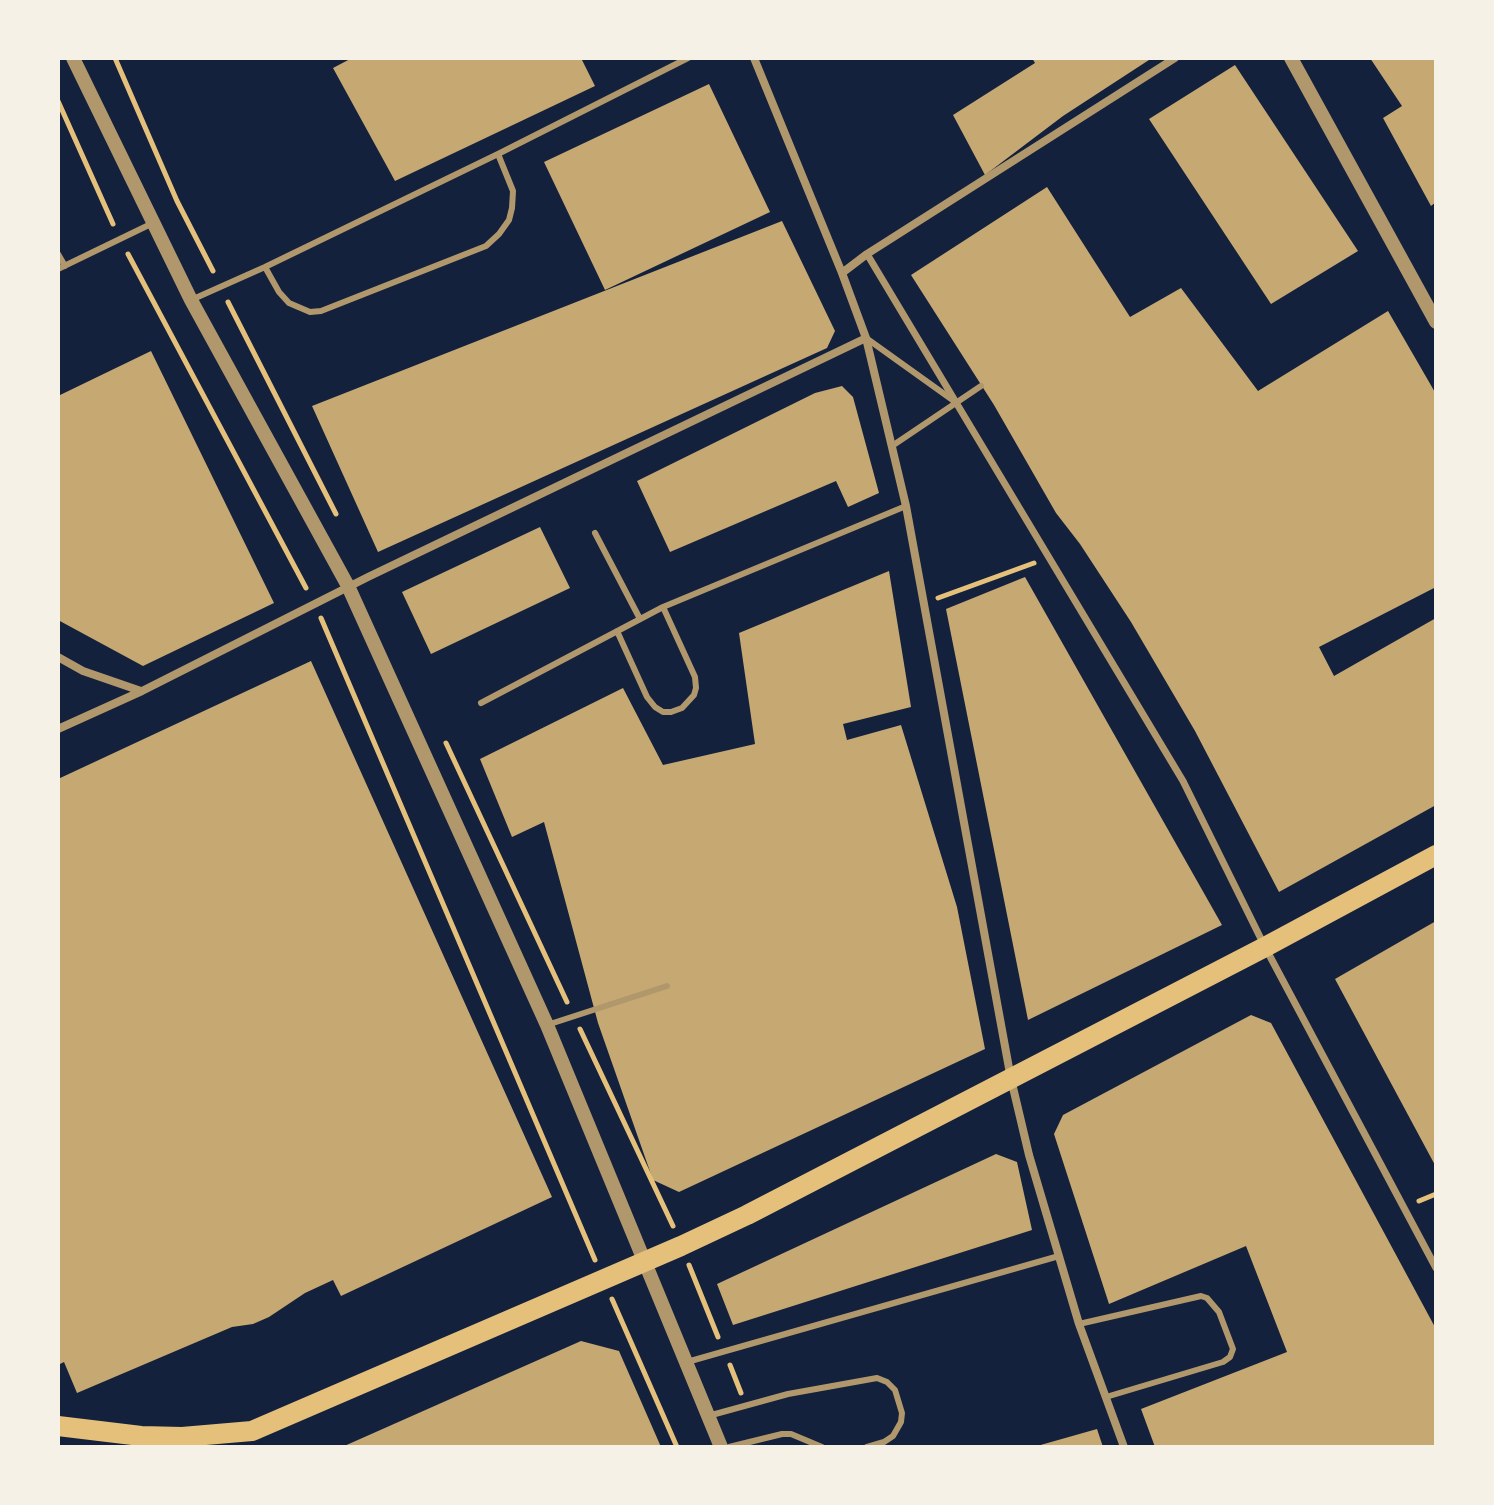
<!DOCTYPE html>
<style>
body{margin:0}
#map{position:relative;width:1494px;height:1505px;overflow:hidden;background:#14213d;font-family:"Golos Text",sans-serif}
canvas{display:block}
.frame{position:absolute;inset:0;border:60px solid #f6f1e7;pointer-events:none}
</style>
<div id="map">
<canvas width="1494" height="1505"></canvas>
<div class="frame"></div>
</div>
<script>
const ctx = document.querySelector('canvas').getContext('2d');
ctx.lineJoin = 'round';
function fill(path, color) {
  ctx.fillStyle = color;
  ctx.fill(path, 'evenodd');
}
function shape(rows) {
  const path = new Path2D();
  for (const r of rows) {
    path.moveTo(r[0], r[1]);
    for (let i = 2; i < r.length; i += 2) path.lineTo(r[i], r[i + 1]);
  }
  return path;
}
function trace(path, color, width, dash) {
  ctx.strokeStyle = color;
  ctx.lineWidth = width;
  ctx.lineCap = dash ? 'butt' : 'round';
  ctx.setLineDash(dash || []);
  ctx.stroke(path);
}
fill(shape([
 [352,58,581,58,595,86,395,181,333,68],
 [1032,58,1152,58,1063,116,985,175,953,115,1035,63],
 [1370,58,1436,58,1436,202,1431,206,1383,118,1402,106],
 [1235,65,1358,251,1271,304,1149,119],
 [709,84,770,212,605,290,544,162],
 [1047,187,1130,317,1181,288,1258,391,1388,311,1436,394,1436,587,1319,647,1334,676,1436,618,1436,805,1279,892,1195,731,1131,622,1080,544,1056,513,994,405,911,275],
 [782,221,835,331,827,348,378,552,312,406],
 [151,351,274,603,143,666,58,620,58,396],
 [842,386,853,397,879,493,848,507,836,481,670,552,637,481,815,393],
 [540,527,570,588,431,654,402,592],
 [889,571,911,707,843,724,847,740,901,725,957,907,985,1049,679,1192,653,1180,598,1023,544,822,512,837,480,759,623,688,663,765,755,744,739,633],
 [1025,577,1222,925,1028,1020,946,609],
 [311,661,552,1197,341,1296,333,1280,305,1293,269,1317,253,1324,232,1327,77,1393,64,1362,58,1365,58,779],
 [1436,921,1436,1167,1335,979],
 [1251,1015,1271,1023,1436,1329,1436,1447,1155,1447,1141,1409,1287,1352,1246,1246,1109,1304,1054,1134,1063,1115],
 [996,1154,1017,1162,1032,1230,733,1325,717,1284],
 [581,1341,619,1351,661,1447,342,1447],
 [1097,1429,1103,1447,1037,1447,1037,1446]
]), '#c6a872');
trace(shape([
 [115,58,177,201,213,271],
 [58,101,113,224],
 [128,254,306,588],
 [228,302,336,514],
 [938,598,1034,563],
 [321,618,595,1260],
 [446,743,567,1002],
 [580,1029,673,1226],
 [1419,1201,1436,1194],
 [689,1265,718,1337],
 [612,1299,677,1447],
 [730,1365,741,1393]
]), '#e5c07b', 5);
trace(shape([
 [58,254,65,266],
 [265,267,279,292,289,303,310,312,321,311,486,246,499,234,509,220,512,208,513,191,498,154],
 [58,269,153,223],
 [191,300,265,267,498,154,688,58],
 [866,338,954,401],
 [892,446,981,386],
 [595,533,640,619],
 [617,631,647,697,655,707,663,712,671,712,682,708,694,695,696,688,695,677,663,607],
 [481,703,663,607,906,506],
 [547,1025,667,986],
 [1079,1324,1201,1296,1207,1298,1219,1312,1233,1349,1230,1357,1223,1362,1106,1397],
 [687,1362,1059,1256],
 [708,1416,788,1394,877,1378,887,1382,895,1390,902,1413,901,1422,893,1436,884,1442,867,1447],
 [729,1447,782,1434,791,1434,822,1447]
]), '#b1986c', 6);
trace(shape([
 [867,254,1183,781,1265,947,1436,1268]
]), '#b1986c', 7);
trace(shape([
 [754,58,842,273,866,338,906,506,1011,1079,1029,1155,1079,1324,1124,1447],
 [842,273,867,254,1175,58],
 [58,657,83,671,141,691],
 [58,729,142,691,368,577,866,338]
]), '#b1986c', 8);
trace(shape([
 [73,58,191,300,348,586,547,1025,721,1447],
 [1291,58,1436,322]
]), '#b1986c', 14);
trace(shape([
 [58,1426,141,1436,182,1437,252,1431,681,1246,747,1215,1265,947,1436,855]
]), '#e5c07b', 20);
</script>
